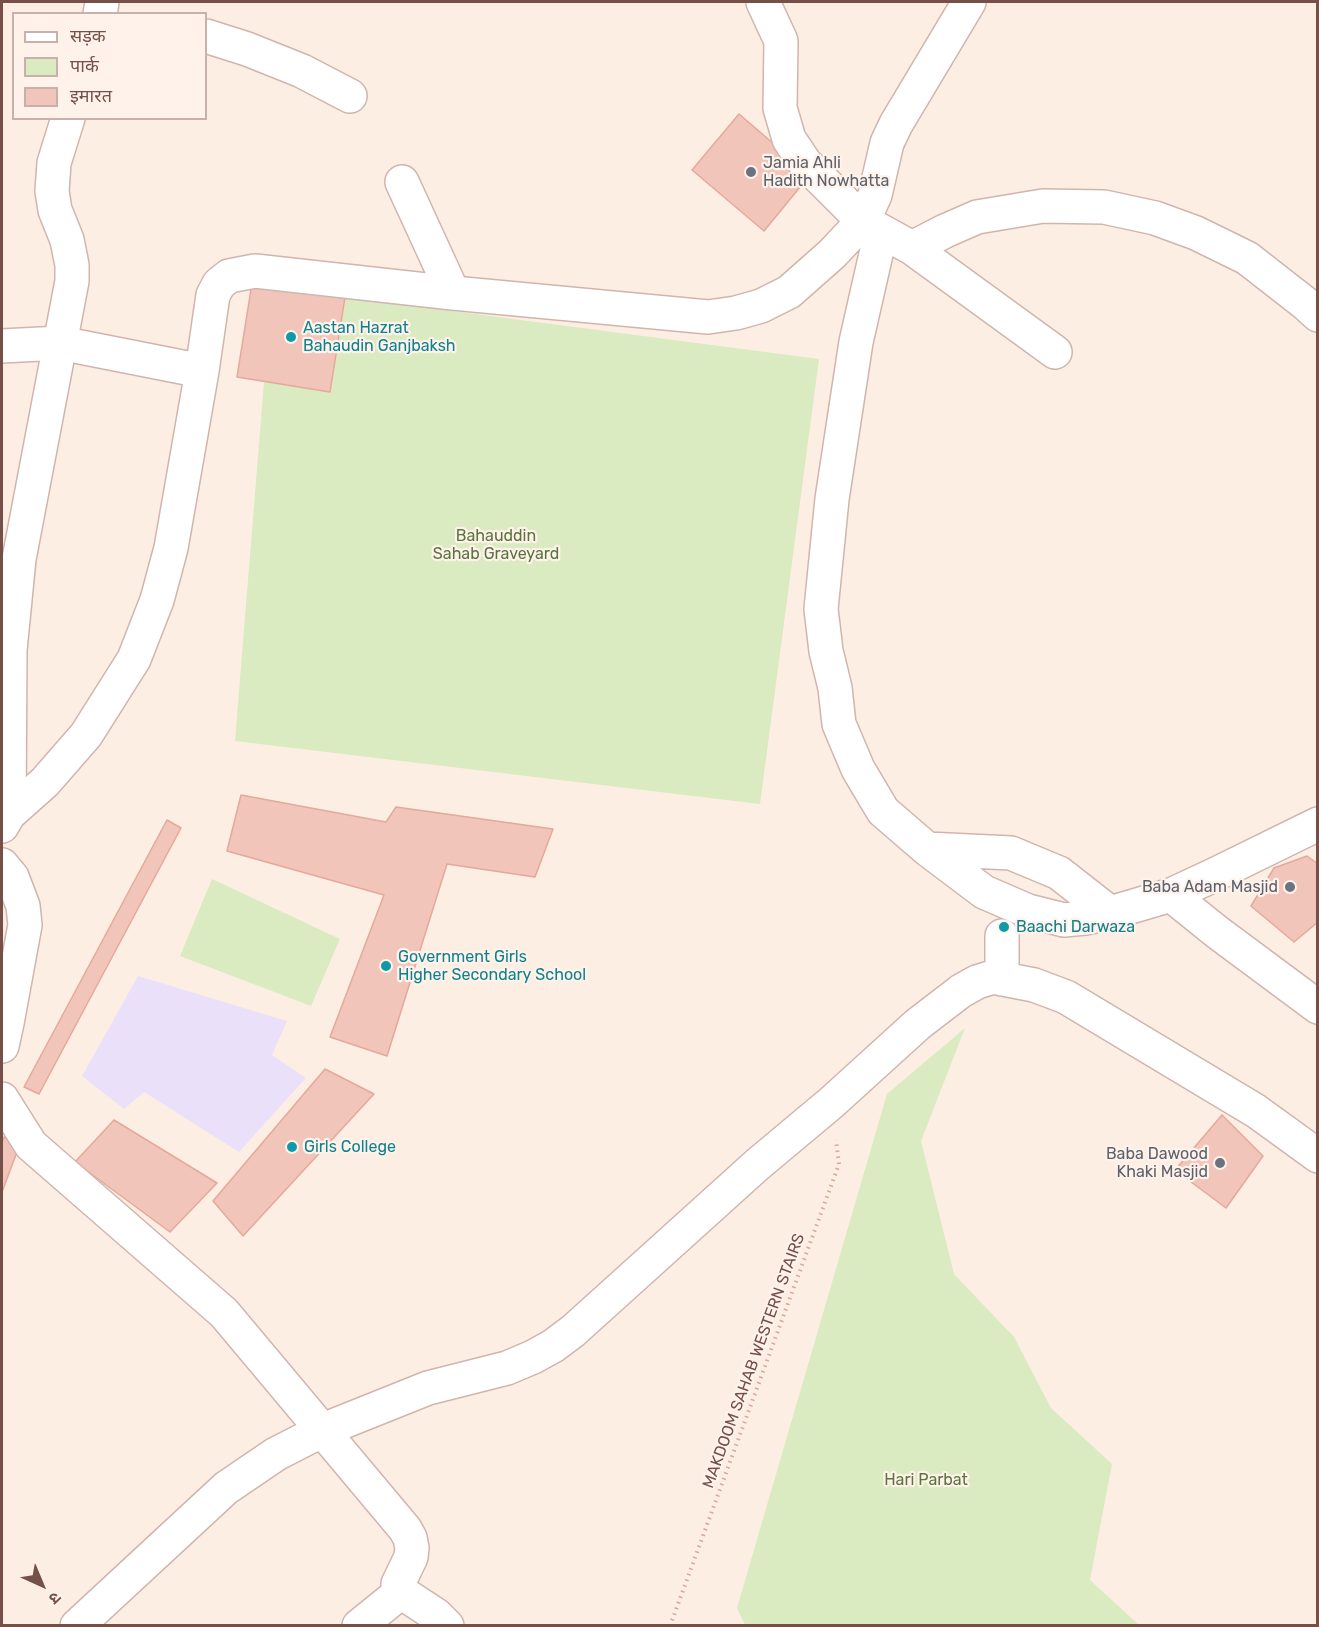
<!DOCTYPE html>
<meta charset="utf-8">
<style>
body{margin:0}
#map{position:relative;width:1319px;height:1627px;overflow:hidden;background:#fdeee3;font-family:Rubik,"Noto Sans Devanagari",sans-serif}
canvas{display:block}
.frame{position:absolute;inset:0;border:3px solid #755049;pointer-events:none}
.legend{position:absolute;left:12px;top:12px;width:195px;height:108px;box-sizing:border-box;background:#fff2ea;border:2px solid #c8b1aa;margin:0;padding:8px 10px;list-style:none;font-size:18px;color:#755049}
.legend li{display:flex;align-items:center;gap:12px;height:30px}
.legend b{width:30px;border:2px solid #c8b1aa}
.north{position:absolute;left:12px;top:1555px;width:60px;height:60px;-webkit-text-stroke:4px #fff2ea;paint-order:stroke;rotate:136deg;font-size:16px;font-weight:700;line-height:24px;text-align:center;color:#755049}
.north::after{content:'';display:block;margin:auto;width:21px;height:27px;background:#755049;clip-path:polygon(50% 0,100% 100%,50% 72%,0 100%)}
</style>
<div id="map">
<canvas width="1319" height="1627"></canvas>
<div class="frame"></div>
<ul class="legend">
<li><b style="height:8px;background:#fff"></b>सड़क</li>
<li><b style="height:16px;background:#daeac1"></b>पार्क</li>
<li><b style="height:16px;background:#f2c5ba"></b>इमारत</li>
</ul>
<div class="north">उ</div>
</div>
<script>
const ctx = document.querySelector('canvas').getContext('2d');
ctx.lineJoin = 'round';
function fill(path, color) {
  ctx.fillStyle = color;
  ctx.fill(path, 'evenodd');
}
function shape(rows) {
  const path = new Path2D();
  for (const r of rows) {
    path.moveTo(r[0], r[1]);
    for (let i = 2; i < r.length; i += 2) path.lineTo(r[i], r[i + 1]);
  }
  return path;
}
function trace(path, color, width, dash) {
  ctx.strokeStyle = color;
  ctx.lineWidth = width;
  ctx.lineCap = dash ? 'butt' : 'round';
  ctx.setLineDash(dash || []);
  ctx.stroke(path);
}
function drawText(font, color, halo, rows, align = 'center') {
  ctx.font = font + ' Rubik,sans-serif';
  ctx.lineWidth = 4.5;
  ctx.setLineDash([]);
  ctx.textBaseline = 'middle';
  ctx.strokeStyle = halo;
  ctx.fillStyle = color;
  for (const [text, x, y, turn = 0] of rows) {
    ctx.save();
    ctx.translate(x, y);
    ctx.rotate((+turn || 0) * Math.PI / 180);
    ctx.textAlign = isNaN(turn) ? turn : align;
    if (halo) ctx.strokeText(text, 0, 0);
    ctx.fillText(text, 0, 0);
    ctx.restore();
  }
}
fill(shape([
 [138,976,287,1021,272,1055,306,1078,239,1152,144,1092,124,1109,82,1076]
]), '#ebe0f9');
fill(shape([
 [345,297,819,359,760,804,235,741,264,382,330,392],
 [212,879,340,939,311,1006,180,956],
 [965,1028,921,1141,954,1274,1014,1337,1051,1408,1112,1464,1090,1580,1139,1625,745,1625,737,1608,887,1094]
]), '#daeac1');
const building = shape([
 [739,114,810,175,764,231,692,170,739,114],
 [252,283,345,297,330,392,237,377,252,283],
 [241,795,386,822,396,807,553,829,535,877,447,864,387,1056,330,1037,384,895,227,851,241,795],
 [167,820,181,828,39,1094,24,1087,167,820],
 [1307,856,1318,864,1318,922,1294,942,1251,906,1274,868,1307,856],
 [325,1069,374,1094,243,1236,213,1201,325,1069],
 [1222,1115,1263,1156,1226,1208,1175,1170,1222,1115],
 [114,1120,217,1183,170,1232,75,1162,114,1120],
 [4,1137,20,1144,2,1192,2,1143,4,1137]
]);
fill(building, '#f2c5ba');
trace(building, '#e5a89a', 1.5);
const street = shape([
 [763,2,781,41,780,108,789,139,805,163,863,221,912,248,1055,352],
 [100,14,102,2],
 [206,36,247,49,302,71,350,96],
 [402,182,453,293],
 [881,232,856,342,832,499,821,609,826,651,835,688,839,724,858,769,883,811,927,849,984,892,1028,911,1064,920,1085,918,1110,913,1171,895,1214,875,1318,824],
 [912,248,945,231,977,217,1043,206,1104,207,1155,218,1196,233,1247,258,1306,304,1318,315],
 [2,346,60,343,202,371],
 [9,814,45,782,86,735,134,659,157,600,171,548,202,371,213,295,219,284,229,276,255,271,453,293,708,317,736,313,761,306,789,292,832,254,863,221,875,195,887,143,896,124,969,2],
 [2,826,9,814,10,650,19,559,72,281,72,265,67,240,55,210,52,191,54,163,68,118],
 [927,849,1011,853,1059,873,1110,913],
 [2,865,12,877,23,906,25,925,7,1023,2,1046],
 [1171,895,1217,932,1318,1007],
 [1002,979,1002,936],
 [2,1099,31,1145,224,1313,405,1529,410,1538,412,1548,411,1557,398,1584,401,1592,436,1615,447,1626],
 [77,1626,226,1488,276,1454,323,1430,428,1388,507,1368,533,1357,553,1346,573,1331,758,1164,831,1103,918,1024,961,991,977,982,993,977,1034,985,1066,997,1256,1111,1318,1156],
 [359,1626,401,1592]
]);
trace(street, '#d0b5ad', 36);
trace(shape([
 [670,1626,839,1164,836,1140]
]), '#d7a89d', 4, [1.5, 4.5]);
trace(street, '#fff', 33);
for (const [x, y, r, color] of [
 [751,172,6,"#6b7280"],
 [291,337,6,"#0f9aa8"],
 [1290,887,6,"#6b7280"],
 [1004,927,6,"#0f9aa8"],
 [386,966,6,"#0f9aa8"],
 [292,1147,6,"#0f9aa8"],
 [1220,1163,6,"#6b7280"]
]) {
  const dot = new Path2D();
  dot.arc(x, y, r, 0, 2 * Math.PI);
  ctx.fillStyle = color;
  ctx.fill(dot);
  trace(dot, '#fff2ea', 2);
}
drawText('16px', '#5b616d', '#fff2ea', [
 ["Jamia Ahli",763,163,"left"],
 ["Hadith Nowhatta",763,181,"left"],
 ["Baba Adam Masjid",1278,887],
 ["Baba Dawood",1208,1154],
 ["Khaki Masjid",1208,1172]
], 'right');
drawText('16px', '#0d838f', '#fff2ea', [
 ["Aastan Hazrat",303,328],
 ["Bahaudin Ganjbaksh",303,346],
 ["Baachi Darwaza",1016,927],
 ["Government Girls",398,957],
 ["Higher Secondary School",398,975],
 ["Girls College",304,1147]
], 'left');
drawText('16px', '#59753e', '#fff2ea', [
 ["Bahauddin",496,536],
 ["Sahab Graveyard",496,554],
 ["Hari Parbat",926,1480]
]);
drawText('16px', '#755049', '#fff2ea', [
 ["MAKDOOM SAHAB WESTERN STAIRS",754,1361,-70]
]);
</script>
